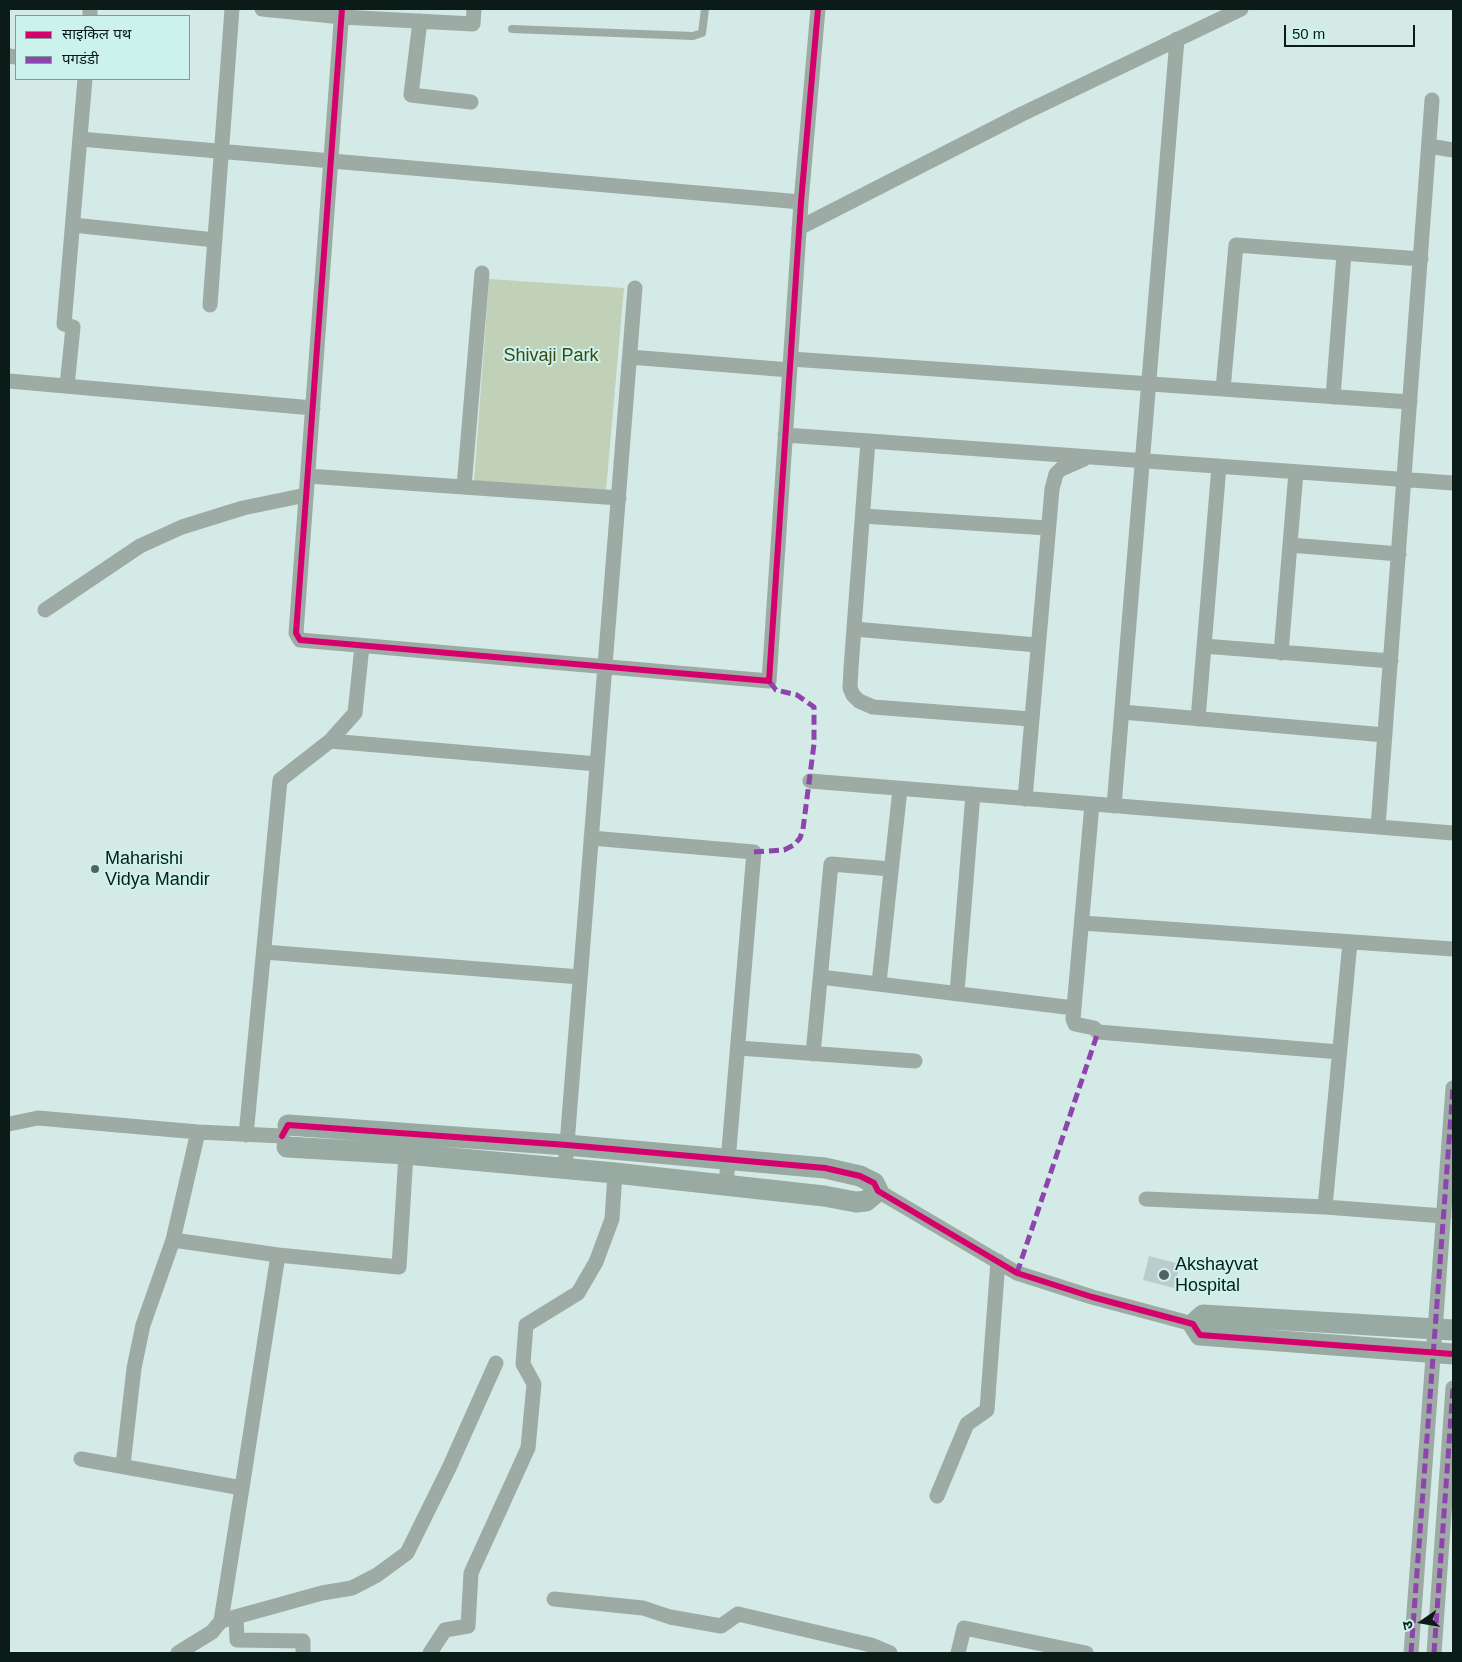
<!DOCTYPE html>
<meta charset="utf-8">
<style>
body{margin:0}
#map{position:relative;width:1462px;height:1662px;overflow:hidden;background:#d4eae6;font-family:Helvetica,"Noto Sans Devanagari",sans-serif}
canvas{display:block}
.frame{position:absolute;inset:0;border:10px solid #0b1b18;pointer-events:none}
.legend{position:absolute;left:15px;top:15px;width:175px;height:65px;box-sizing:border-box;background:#cbf3ec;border:1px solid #7e9d97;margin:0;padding:6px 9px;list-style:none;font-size:15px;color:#0b1b18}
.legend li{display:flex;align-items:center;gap:10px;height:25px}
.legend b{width:25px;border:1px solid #7e9d97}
.north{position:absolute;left:1397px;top:1597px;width:50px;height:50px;-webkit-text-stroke:4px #cbf3ec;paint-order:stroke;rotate:257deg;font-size:14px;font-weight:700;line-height:20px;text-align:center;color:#0b1b18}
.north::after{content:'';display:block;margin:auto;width:18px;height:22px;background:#0b1b18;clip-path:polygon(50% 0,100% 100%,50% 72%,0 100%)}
.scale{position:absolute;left:1284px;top:25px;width:131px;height:22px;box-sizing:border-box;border:2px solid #0b1b18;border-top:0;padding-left:6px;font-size:15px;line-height:18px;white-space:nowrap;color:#0b1b18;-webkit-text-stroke:4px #cbf3ec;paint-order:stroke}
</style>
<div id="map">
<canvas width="1462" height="1662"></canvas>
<div class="frame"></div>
<ul class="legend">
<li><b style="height:6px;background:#d6006c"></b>साइकिल पथ</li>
<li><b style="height:6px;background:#8e44ad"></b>पगडंडी</li>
</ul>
<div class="north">उ</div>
<div class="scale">50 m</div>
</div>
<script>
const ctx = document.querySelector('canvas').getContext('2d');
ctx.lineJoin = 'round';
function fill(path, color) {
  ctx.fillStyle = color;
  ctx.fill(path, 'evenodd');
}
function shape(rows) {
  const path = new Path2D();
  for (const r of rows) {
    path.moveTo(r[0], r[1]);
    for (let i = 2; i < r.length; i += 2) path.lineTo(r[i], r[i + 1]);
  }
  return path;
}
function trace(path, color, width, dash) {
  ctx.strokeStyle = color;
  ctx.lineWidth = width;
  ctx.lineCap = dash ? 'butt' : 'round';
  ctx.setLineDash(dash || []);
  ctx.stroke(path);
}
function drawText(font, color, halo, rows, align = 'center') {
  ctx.font = font + ' Helvetica,sans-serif';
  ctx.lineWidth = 4;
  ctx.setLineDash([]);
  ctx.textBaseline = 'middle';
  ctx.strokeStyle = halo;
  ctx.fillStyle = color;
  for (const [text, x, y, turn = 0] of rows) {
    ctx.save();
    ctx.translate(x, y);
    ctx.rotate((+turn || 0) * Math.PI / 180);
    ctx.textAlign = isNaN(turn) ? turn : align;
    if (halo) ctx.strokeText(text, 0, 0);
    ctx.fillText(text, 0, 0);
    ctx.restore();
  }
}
fill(shape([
 [489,279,624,288,606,490,474,481]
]), '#c0d1b8');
fill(shape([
 [1149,1256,1180,1264,1174,1288,1143,1280]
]), '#bacccc');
trace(shape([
 [512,29,693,36,702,33,705,9]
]), '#9daba4', 8);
trace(shape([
 [262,9,342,17,473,24,474,9],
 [342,9,296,633,300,640,769,681,801,202,818,9],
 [90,16,90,9],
 [420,21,411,95,471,102],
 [9,56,16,57],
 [80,139,801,202],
 [1429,146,1453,150],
 [73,225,215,240],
 [799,228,1022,114,1241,9],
 [210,305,232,9],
 [630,357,790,370],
 [791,359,1410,402],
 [9,381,313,408],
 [67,386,73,327,64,324,85,79],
 [1223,389,1236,245,1421,259],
 [1333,397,1344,254],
 [785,435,1453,483],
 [868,441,851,668,850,688,853,695,859,701,873,707,1031,719],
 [308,476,619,498],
 [464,487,482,273],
 [863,516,1047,528],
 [1290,545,1399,554],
 [45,610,140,546,182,527,243,508,306,495],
 [854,629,1037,645],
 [1204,646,1391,661],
 [1281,653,1296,472],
 [1122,712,1385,735],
 [1198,719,1219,466],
 [330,741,597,764],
 [810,781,1453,833],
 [1025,799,1052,489,1056,474,1061,469,1084,459],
 [1092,804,1073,1019,1075,1024,1094,1028,1098,1032,1339,1052],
 [1114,806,1177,39],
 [1378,827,1432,100],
 [591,838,754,852,726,1185],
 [1082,923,1453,949],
 [264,952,580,977],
 [821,977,1074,1008],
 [879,983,900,789],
 [957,993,973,794],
 [739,1048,915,1061],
 [813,1054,831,864,891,869],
 [9,1124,38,1118,198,1132,282,1136],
 [246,1135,280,780,330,741,355,713,362,646],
 [565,1169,635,288],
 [878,1191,1017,1273,1092,1297,1193,1324],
 [1146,1199,1325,1207,1444,1216],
 [1325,1207,1350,942],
 [173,1240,278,1255,399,1267,406,1154],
 [81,1459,242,1488,278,1255],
 [123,1465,134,1368,143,1325,173,1240,198,1132],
 [937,1496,967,1424,987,1410,998,1261],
 [554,1599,643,1608,670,1617,721,1626,738,1614,871,1645,890,1653],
 [236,1617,237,1640,303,1641,303,1653],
 [221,1621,322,1593,352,1588,377,1575,407,1553,449,1468,496,1363],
 [178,1653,212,1632,221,1621,242,1488],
 [430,1653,445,1630,468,1626,471,1573,528,1448,534,1384,523,1364,526,1325,578,1293,596,1262,612,1219,615,1173],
 [958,1653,964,1628,1086,1653],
 [1411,1653,1453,1088],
 [1434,1653,1453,1388]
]), '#9daba4', 15);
trace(shape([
 [287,1147,406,1154,615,1173,824,1196,856,1202,866,1201,878,1191,874,1183,860,1176,825,1168,567,1145,288,1125],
 [1453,1330,1203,1315,1193,1324,1200,1335,1453,1354]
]), '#98aaa2', 21);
trace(shape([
 [754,852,784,850,794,845,800,838,803,829,814,744,814,707,797,695,776,690,769,681],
 [1017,1273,1098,1032],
 [1411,1653,1453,1088],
 [1434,1653,1453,1388]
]), '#8e44ad', 5, [10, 5]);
trace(shape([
 [342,9,296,633,300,640,769,681,801,202,818,9],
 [282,1136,288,1125,567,1145,825,1168,860,1176,874,1183,878,1191,1017,1273,1092,1297,1193,1324,1200,1335,1453,1354]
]), '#d6006c', 6);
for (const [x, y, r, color] of [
 [95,869,5,"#516360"],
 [1164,1275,6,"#516360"]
]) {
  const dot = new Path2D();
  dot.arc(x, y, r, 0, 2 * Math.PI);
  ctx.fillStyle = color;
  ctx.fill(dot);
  trace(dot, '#cbf3ec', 2);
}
drawText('18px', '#3c4812', '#cbf3ec', [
 ["Shivaji Park",551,356]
]);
drawText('18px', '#0b1b18', '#cbf3ec', [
 ["Maharishi",105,859],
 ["Vidya Mandir",105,880],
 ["Akshayvat",1175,1265],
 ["Hospital",1175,1286]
], 'left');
</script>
